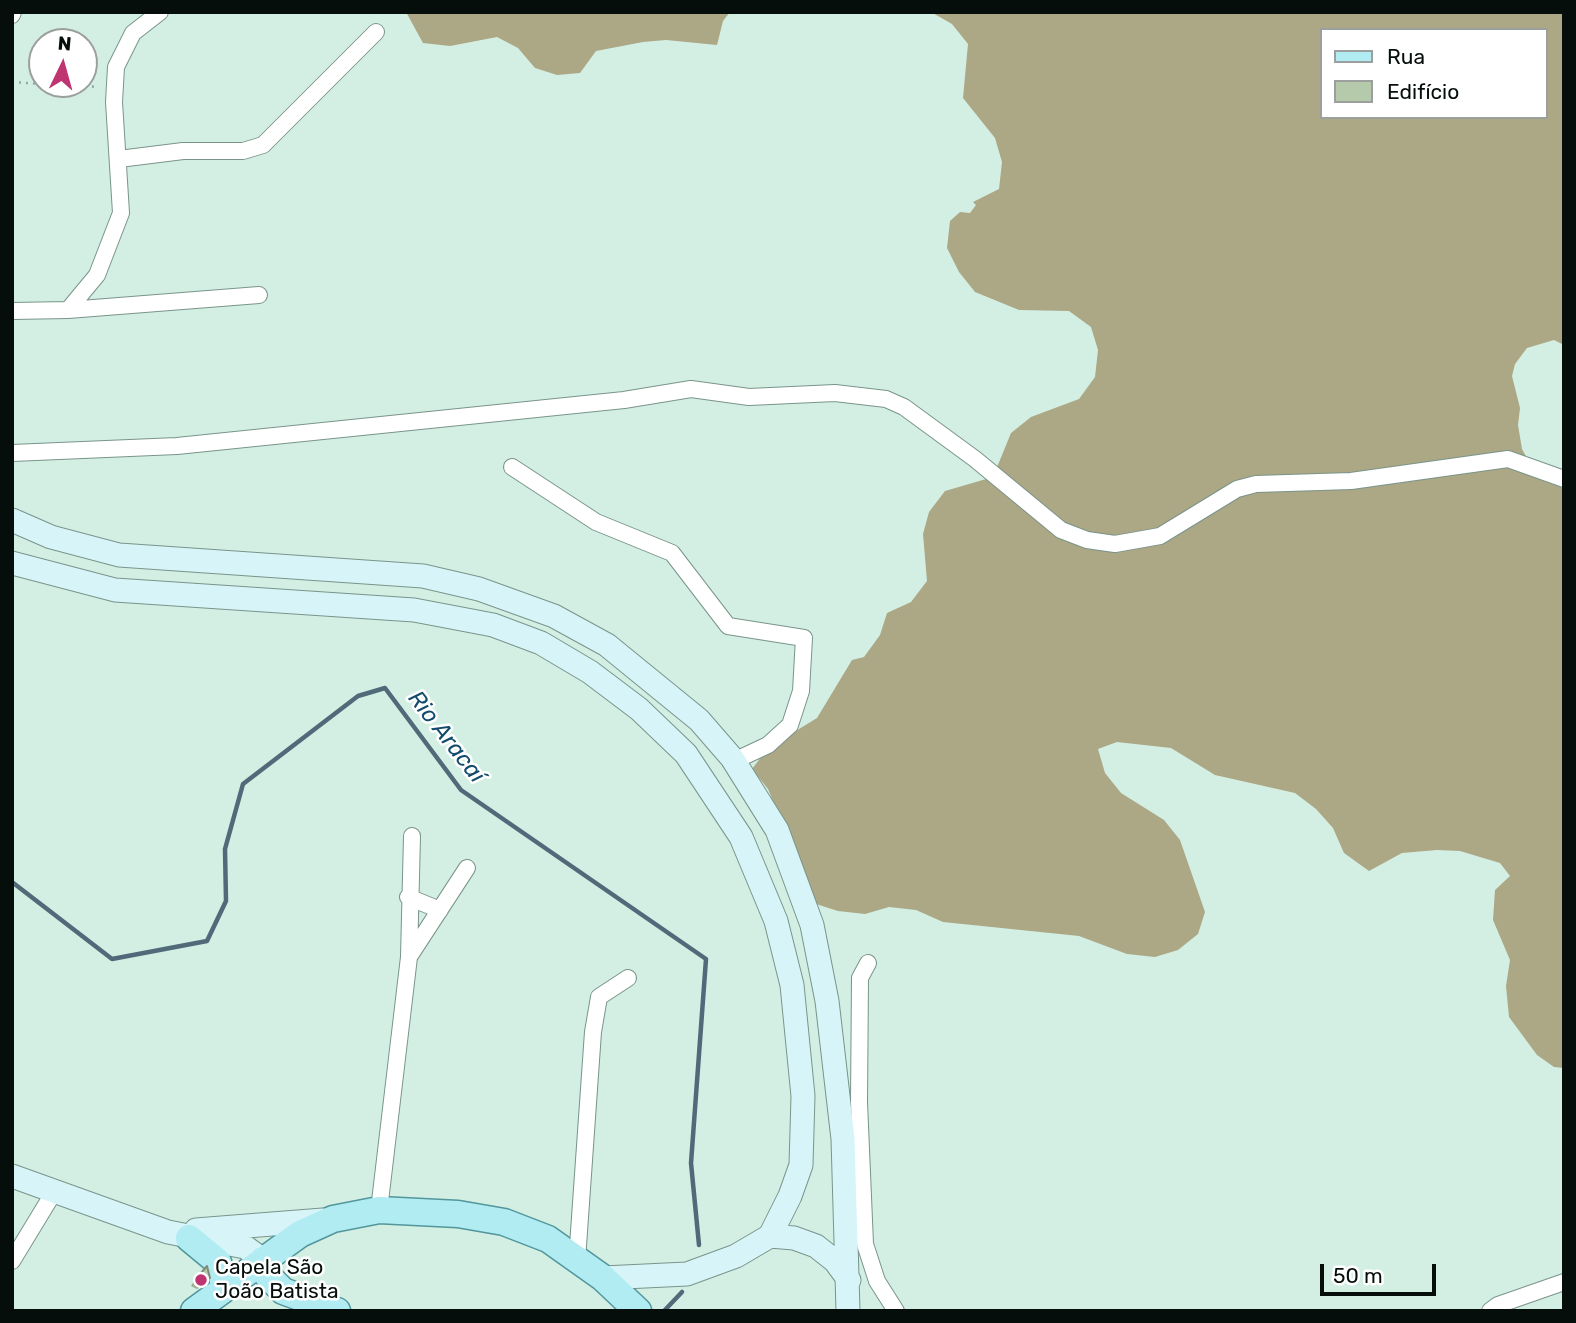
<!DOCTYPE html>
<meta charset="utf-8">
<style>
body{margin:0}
#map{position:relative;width:1576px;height:1323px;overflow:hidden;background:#d3efe4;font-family:Rubik,sans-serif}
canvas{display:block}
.frame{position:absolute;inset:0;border:14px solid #050e0a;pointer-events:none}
.legend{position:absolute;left:1320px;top:28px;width:228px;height:91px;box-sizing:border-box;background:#fff;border:2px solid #9b9f9d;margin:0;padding:9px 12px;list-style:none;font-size:21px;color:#050e0a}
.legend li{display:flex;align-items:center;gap:14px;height:35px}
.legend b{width:35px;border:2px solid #9b9f9d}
.north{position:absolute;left:28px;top:28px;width:70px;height:70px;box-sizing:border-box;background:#fff;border:2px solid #9b9f9d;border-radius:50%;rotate:5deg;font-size:19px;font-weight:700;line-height:28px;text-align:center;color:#050e0a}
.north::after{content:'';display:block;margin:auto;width:24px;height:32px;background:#be3572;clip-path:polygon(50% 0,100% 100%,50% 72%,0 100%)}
.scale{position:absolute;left:1320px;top:1264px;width:116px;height:32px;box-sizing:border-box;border:4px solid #050e0a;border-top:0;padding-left:9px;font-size:21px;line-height:24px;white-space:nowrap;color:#050e0a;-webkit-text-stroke:5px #fff;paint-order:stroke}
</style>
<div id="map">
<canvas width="1576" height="1323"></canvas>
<div class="frame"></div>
<ul class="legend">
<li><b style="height:9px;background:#b0ecf2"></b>Rua</li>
<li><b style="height:19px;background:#b5caab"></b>Edifício</li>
</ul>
<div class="north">N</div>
<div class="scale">50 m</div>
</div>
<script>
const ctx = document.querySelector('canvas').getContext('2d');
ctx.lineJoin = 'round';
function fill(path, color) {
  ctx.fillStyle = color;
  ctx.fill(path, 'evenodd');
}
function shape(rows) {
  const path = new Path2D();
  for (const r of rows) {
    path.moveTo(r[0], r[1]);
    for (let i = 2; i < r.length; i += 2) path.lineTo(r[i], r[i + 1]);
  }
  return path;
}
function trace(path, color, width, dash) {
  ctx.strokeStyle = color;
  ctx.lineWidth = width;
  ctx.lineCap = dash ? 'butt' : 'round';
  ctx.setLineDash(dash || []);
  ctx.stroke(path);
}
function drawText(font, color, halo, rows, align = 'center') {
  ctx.font = font + ' Rubik,sans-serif';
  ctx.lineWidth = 5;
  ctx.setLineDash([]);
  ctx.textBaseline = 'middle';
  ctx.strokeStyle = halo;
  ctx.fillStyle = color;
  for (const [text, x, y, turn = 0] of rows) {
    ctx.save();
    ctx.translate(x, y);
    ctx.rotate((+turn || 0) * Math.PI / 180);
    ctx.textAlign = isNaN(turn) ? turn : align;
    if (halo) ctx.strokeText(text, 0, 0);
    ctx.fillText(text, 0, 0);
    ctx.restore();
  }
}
fill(shape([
 [406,12,730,12,723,21,717,45,666,40,643,42,596,51,580,73,557,75,535,68,518,48,497,37,450,46,423,43],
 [931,12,1564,12,1564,345,1554,340,1527,348,1515,364,1512,376,1520,408,1518,425,1522,449,1534,471,1564,489,1564,1068,1554,1067,1537,1055,1509,1017,1506,986,1510,960,1493,920,1495,890,1510,876,1500,863,1460,851,1437,850,1402,853,1369,871,1344,853,1333,828,1316,809,1295,793,1215,775,1171,748,1117,742,1098,749,1105,773,1121,793,1164,820,1180,840,1205,912,1198,934,1178,950,1155,957,1127,954,1079,936,943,922,916,910,889,907,865,914,838,911,816,904,768,789,752,769,768,748,817,718,852,660,864,657,880,635,887,613,911,602,927,581,923,534,929,512,945,491,993,477,1011,433,1031,417,1079,399,1095,377,1098,350,1091,327,1069,311,1019,310,975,292,959,272,947,248,950,221,960,212,970,213,976,205,973,202,999,189,1002,162,995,138,963,98,968,44,952,24],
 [1322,30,1546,30,1546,117,1322,117]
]), '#aca784');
trace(shape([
 [12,882,112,959,207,941,226,901,225,849,243,784,358,696,385,688,461,790,706,959,691,1163,699,1245],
 [664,1311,682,1292]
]), '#516a79', 4.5);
const street = shape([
 [12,15,13,12],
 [119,159,183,151,243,151,263,145,376,32],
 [68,310,97,275,121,213,114,102,116,67,133,33,160,12],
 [12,311,68,310,259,295],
 [12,453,177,446,624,400,691,389,749,397,835,393,886,399,904,407,975,459,1061,530,1087,540,1115,544,1160,536,1237,489,1256,484,1351,481,1508,459,1564,479],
 [512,467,596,522,672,553,728,626,804,638,801,691,790,725,768,745,734,761],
 [408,897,440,910],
 [409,957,467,868],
 [868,963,860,978,859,1102,865,1244,877,1281,896,1311],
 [379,1210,409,957,412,836],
 [577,1260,593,1032,599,997,628,978],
 [12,1261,54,1192],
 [1490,1311,1498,1305,1564,1282]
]);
const secondary = shape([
 [12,520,51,537,119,555,423,576,479,589,554,616,607,645,699,720,732,758,777,830,812,925,827,1001,843,1139,848,1311],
 [12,563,115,590,414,610,493,625,541,643,590,672,639,709,686,754,741,837,776,921,792,985,803,1096,801,1165,790,1196,770,1236,736,1256,687,1274,603,1278],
 [12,1176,168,1232,245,1247,263,1260],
 [196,1230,323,1220],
 [770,1236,794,1238,816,1246,835,1261,849,1280]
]);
const primary = shape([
 [189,1238,218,1262,225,1288],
 [263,1260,268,1276,283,1291,337,1311],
 [194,1311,300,1234,333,1219,379,1210,458,1214,504,1222,548,1239,603,1278,638,1311]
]);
trace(street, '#7a948a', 18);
trace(secondary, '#7a948a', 25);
trace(primary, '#52969c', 29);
trace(shape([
 [12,82,42,84],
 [43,84,99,87]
]), '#93a9a0', 2.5, [2, 5]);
trace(street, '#fff', 16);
trace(secondary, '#d7f5f9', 23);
trace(primary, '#b0ecf2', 26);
fill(shape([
 [194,1281,207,1282,197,1289,191,1286]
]), '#9cae93');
fill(shape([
 [210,1278,207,1282,197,1289,200,1285]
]), '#7f8d78');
const building = shape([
 [207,1266,210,1278,200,1285,194,1281,207,1266]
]);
fill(building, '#b5caab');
trace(building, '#7f8d78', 2);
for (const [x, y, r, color] of [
 [201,1280,7,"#be3572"]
]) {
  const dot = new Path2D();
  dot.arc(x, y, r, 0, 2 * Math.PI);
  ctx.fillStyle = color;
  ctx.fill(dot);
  trace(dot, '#fff', 2.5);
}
drawText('21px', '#050e0a', '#fff', [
 ["Capela São",215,1268],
 ["João Batista",215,1292]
], 'left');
drawText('italic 23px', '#124b6c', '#fff', [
 ["Rio Aracaí",446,737,52]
]);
</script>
